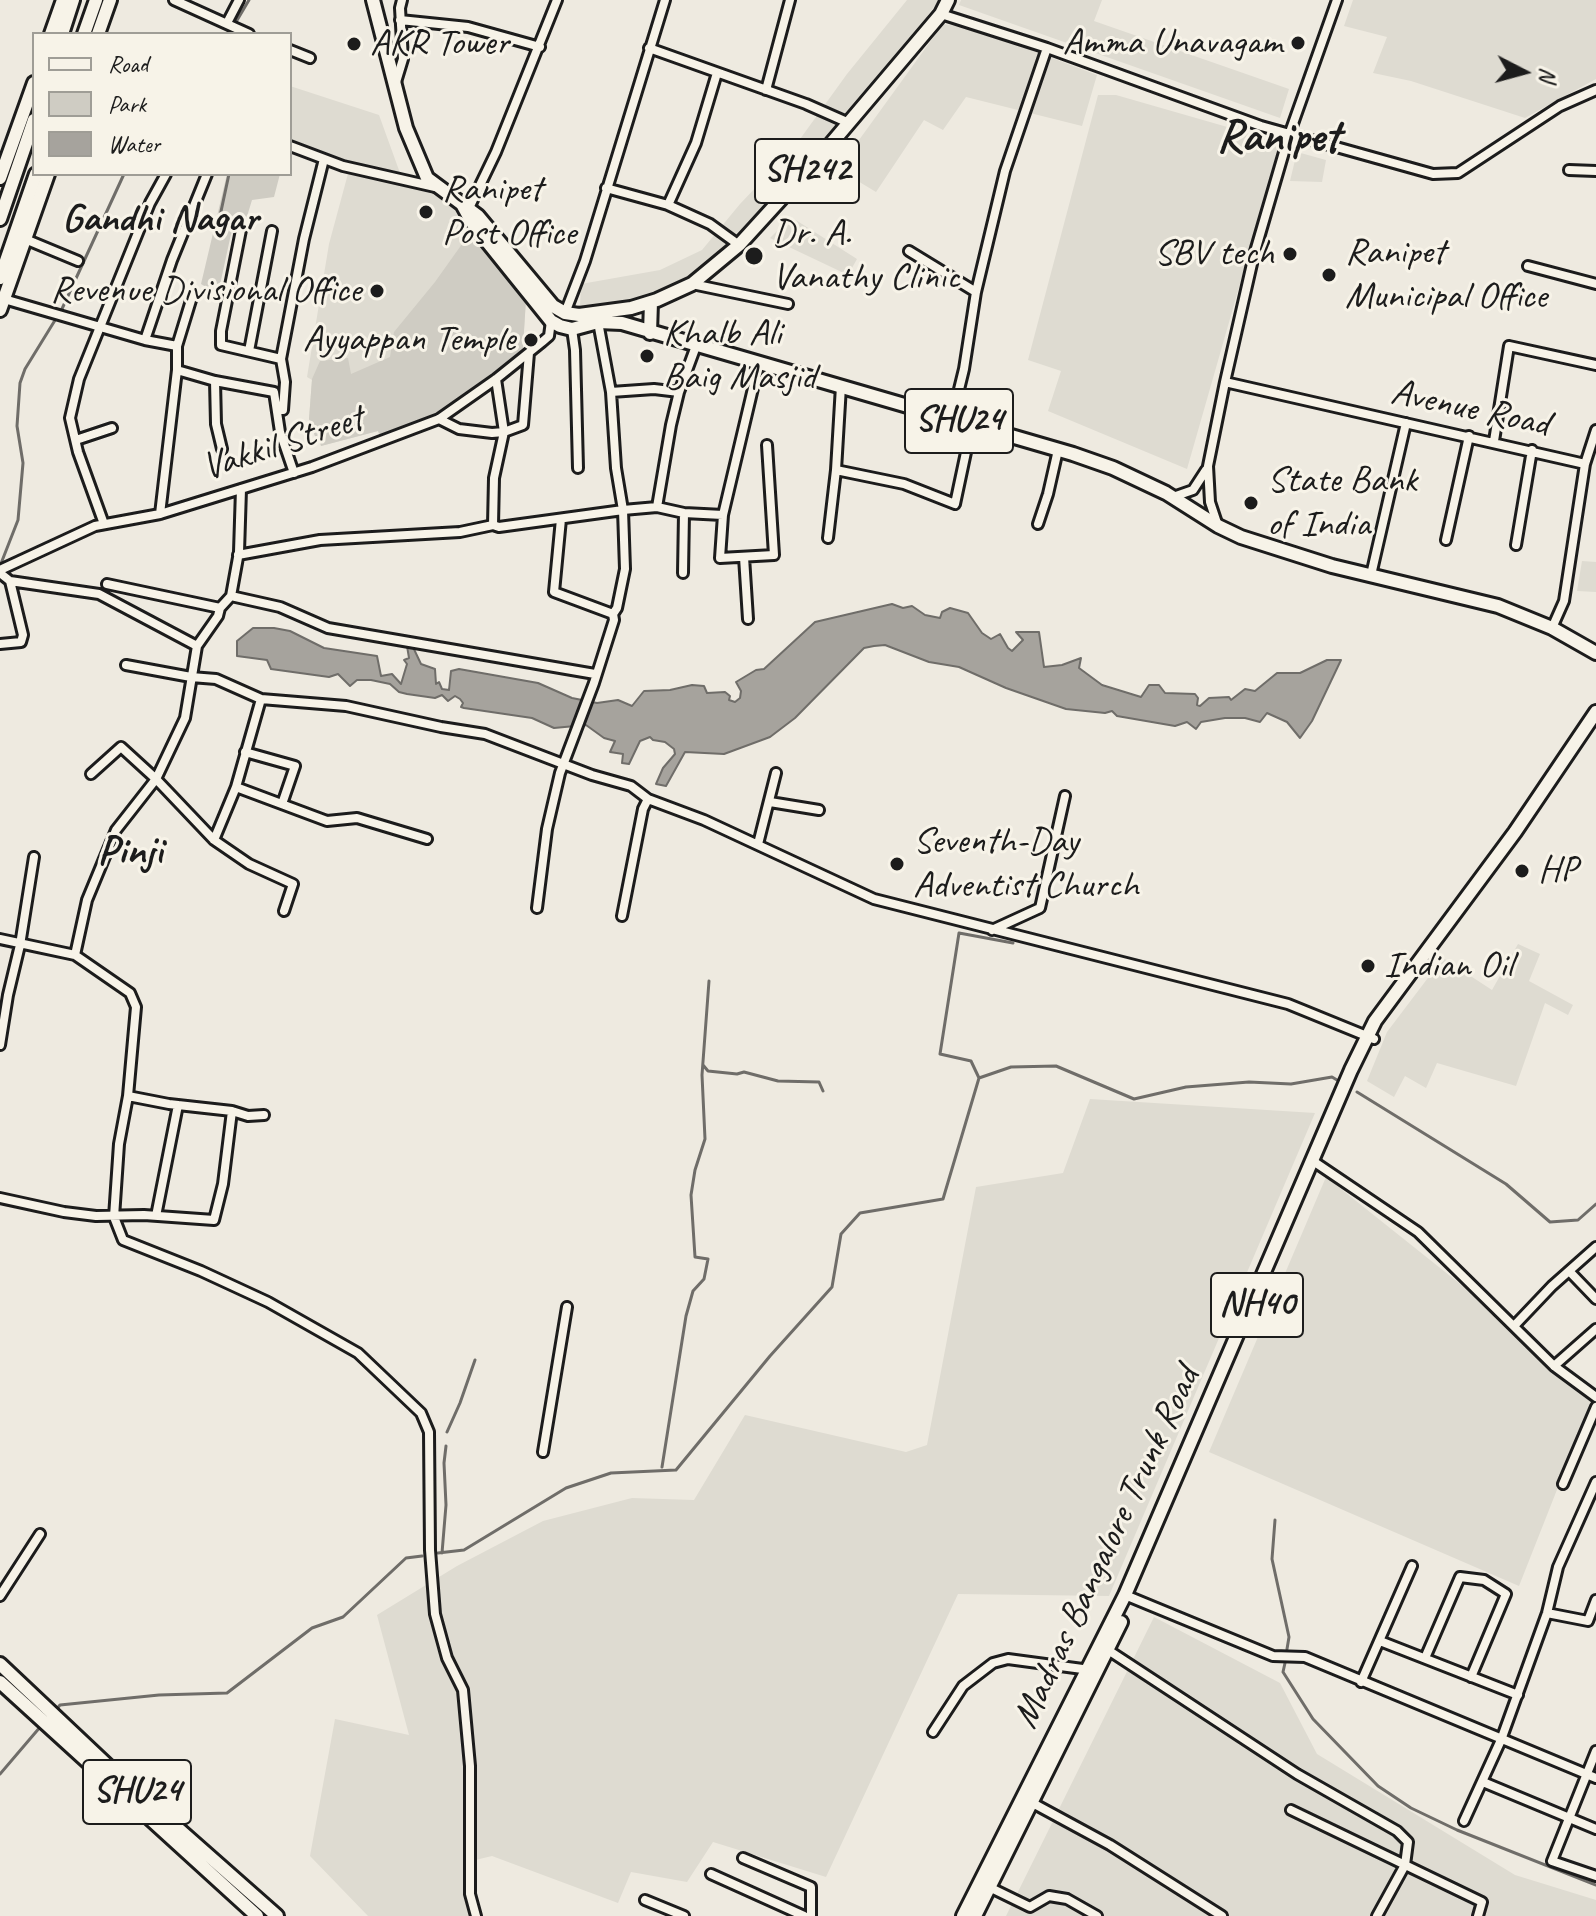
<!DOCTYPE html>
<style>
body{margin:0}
#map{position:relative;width:1596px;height:1916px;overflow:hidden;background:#eeeae0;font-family:Caveat,sans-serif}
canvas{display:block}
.legend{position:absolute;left:32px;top:32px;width:260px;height:144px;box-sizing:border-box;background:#f7f3e8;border:2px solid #9f9d96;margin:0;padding:10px 14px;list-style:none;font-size:24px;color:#1c1c1c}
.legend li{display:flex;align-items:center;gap:16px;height:40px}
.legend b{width:40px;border:2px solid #9f9d96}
.north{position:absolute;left:1484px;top:32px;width:80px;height:80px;-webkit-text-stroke:6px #f7f3e8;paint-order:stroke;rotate:96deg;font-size:22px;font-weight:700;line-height:32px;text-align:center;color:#1c1c1c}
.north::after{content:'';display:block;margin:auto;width:28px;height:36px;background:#1c1c1c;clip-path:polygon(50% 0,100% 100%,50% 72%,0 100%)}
</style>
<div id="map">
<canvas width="1596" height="1916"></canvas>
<ul class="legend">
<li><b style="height:10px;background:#f7f3e8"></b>Road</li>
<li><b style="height:22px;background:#cfccc3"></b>Park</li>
<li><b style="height:22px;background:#a6a39d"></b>Water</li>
</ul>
<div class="north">N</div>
</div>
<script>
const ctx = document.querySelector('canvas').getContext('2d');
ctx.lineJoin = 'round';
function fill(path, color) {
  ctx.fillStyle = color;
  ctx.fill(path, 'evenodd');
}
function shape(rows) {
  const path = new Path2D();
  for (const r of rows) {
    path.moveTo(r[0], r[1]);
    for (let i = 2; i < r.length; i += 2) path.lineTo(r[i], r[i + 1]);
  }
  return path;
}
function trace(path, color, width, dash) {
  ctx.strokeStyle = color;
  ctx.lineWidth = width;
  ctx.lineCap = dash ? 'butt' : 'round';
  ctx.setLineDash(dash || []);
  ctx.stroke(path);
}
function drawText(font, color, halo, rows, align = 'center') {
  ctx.font = font + ' Caveat,sans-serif';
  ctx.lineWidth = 6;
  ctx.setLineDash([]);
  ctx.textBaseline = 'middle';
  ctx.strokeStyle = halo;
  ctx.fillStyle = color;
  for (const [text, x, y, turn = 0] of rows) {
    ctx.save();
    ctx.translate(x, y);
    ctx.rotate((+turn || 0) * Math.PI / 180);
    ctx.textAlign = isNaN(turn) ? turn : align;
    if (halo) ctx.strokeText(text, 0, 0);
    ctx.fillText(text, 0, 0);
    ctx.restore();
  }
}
fill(shape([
 [907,0,939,0,896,59,825,147,700,272,652,298,580,306,581,284,660,270,702,250,740,204,795,146,847,74],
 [961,0,1102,0,1094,21,1289,89,1280,118,959,5],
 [1353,0,1596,0,1596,79,1525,118,1411,81,1373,73,1387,37,1344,26],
 [943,24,976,29,1097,75,1082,126,966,97,943,130,924,120,876,192,838,169],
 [290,86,379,115,400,173,343,163,290,145],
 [1098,95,1116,95,1276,141,1277,151,1264,200,1187,469,1048,411,1061,371,1028,360],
 [1297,152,1326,160,1322,182,1290,181],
 [349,170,447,198,526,299,523,347,527,353,380,436,378,431,321,446,320,442,317,442,309,419,312,380,307,377,329,244],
 [791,217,857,259,848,275,770,238],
 [1582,561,1596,562,1596,592,1577,591],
 [1518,944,1540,954,1529,981,1573,1005,1568,1015,1545,1003,1516,1086,1437,1063,1426,1088,1405,1076,1394,1097,1367,1081,1387,1032,1443,958,1492,990],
 [1090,1099,1315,1113,1109,1596,958,1594,826,1877,713,1842,687,1882,631,1872,618,1903,492,1856,467,1862,473,1916,368,1916,310,1856,335,1719,409,1735,377,1615,457,1566,543,1521,632,1498,694,1500,745,1415,906,1452,927,1445,976,1187,1063,1173],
 [1326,1177,1479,1299,1537,1358,1592,1401,1519,1586,1209,1452],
 [1154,1617,1280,1683,1317,1754,1515,1875,1596,1900,1596,1916,1006,1916]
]), '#dedbd1');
fill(shape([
 [227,174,280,174,274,197,252,200,245,223,237,222,231,234,218,294,201,284],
 [472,230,526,299,523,347,527,353,482,387,426,422,380,436,378,431,321,446,320,442,317,442,309,419,312,379,320,361,348,358,351,374,390,357,394,332,435,282]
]), '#cfccc3');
const water = shape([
 [892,604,903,608,912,606,925,615,940,618,942,612,950,608,968,613,982,633,991,639,1000,634,1008,648,1012,651,1023,640,1016,632,1039,632,1044,667,1062,665,1081,658,1079,668,1102,685,1141,697,1149,685,1159,685,1165,693,1195,694,1198,698,1197,705,1200,706,1209,698,1229,697,1231,700,1245,689,1255,691,1277,673,1300,673,1327,660,1341,660,1312,721,1300,738,1287,722,1267,713,1260,722,1245,718,1225,718,1201,722,1196,729,1187,722,1175,726,1117,716,1112,711,1105,713,1066,709,1006,688,959,667,929,662,885,645,874,646,864,648,795,718,770,737,724,754,685,752,666,786,656,784,663,768,675,754,674,749,665,742,653,740,650,737,640,741,629,764,622,763,623,754,610,752,615,741,604,738,586,725,554,728,532,718,464,708,461,707,463,703,460,699,455,696,448,701,442,695,435,698,407,694,399,692,390,684,371,680,357,680,350,686,338,674,329,677,271,669,267,660,237,656,237,641,253,628,274,628,290,631,324,648,377,656,381,676,392,674,401,684,407,664,404,660,409,658,407,646,412,645,421,664,435,669,436,684,439,682,442,689,449,690,451,671,459,669,538,683,572,698,597,703,618,700,632,706,644,691,670,690,692,685,704,686,707,693,725,692,730,696,729,700,735,702,740,698,741,691,736,682,756,670,764,669,815,622,892,604]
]);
fill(water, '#a6a39d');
trace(water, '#6f6d69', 2);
trace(shape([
 [236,22,249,0],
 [226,34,230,31],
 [220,216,229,174],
 [61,311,124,174],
 [0,566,18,520,23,463,17,426,20,383,25,369,57,317],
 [703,1065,708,1071,737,1074,744,1072,778,1081,819,1082,823,1091],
 [979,1078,971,1061,940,1054,959,933,1013,943],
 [1357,1092,1506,1184,1550,1222,1578,1220,1596,1204],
 [447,1432,460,1403,475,1360],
 [662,1467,686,1316,693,1291,704,1279,708,1259,695,1257,691,1195,695,1170,705,1139,702,1075,709,981],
 [1275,1520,1272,1559,1289,1637,1287,1649],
 [438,1553,464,1550,566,1488,611,1473,676,1470,770,1356,832,1287,841,1234,860,1213,943,1199,979,1078,1011,1067,1056,1066,1134,1099,1186,1087,1249,1082,1291,1084,1332,1077,1337,1080],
 [442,1553,446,1505,444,1463,446,1446],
 [1285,1663,1283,1672,1313,1719,1378,1786,1411,1808,1457,1830,1596,1885],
 [56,1710,60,1705,159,1695,227,1693,312,1628,343,1617,406,1558,422,1556],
 [0,1774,41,1726]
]), '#6f6d69', 3);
const minor = shape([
 [174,0,249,34],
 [941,14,1047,48,1261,126,1433,174,1458,173,1560,106,1596,90],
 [400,20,468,27,540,47],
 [227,23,239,0],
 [649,48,806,104,849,123],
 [290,50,310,58],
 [396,82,403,59,400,8,402,0],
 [766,90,790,0],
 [290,146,343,166,435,187],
 [1569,170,1596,171],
 [606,188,668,205,710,224,739,245],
 [668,205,696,143,717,73],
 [469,208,496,152,557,0],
 [241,230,221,331,221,345,281,359],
 [25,239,78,261],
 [909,251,976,292],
 [1528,266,1596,284],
 [692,284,788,304],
 [4,299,145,340,177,346],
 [565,313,585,261,665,0],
 [598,322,611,392,616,468,623,510,625,569,617,608,613,614],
 [572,329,575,350,578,468],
 [145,340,172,260,207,174],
 [249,351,272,231],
 [759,363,723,515,720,558,774,555,767,445],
 [177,370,215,381,274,392,280,432,294,473],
 [215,381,216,424,222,449],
 [1225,382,1585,464,1564,601,1552,628],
 [611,392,654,389,679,392],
 [283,410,285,382,281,359,304,239,324,159],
 [952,418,964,369,976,292,1005,171,1047,48],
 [439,419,459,429,492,433,504,432,523,425,529,353],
 [76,440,112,428],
 [1494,441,1509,346,1596,365],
 [1585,464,1596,430],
 [836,470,904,484,955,504,972,424],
 [1173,497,1193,490,1206,470],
 [657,507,671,425,679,392,696,346],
 [160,514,177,370,177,346,192,297],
 [1217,523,1210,502,1208,466,1225,382,1254,255,1289,135,1337,0],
 [104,524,78,452,70,418,79,379,150,203,166,174],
 [1038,524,1048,494,1058,450],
 [493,525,494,478,504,432,496,379],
 [828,538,836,470,841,386],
 [1446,540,1469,436],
 [1516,545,1532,450],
 [238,555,320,540,460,532,493,525,499,527,623,510,657,507,684,513,723,515],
 [744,557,748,619],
 [0,570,95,526,160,514,312,467,439,419,496,379,542,342,549,336,551,321],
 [0,573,10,581,99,594,197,646],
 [683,573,684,513],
 [1371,575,1406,423],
 [107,584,220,608],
 [231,596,280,607,328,628,595,674],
 [0,644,21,642,23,635,10,581],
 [126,665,191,677,216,679,261,699,346,706,441,727,485,734,592,775,631,786,648,799,704,820,874,899,1288,1004,1374,1039],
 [245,752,295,766,282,804],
 [91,774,121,747,156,779,214,840,249,864,293,884,284,911],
 [236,787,327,821,357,818,427,839],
 [770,802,819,810],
 [214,840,236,787,261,699],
 [758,844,776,773],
 [537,908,547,829,560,773,594,683,614,620,613,614,554,592,561,519],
 [622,916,643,809,648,799],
 [992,930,1040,908,1065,796],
 [0,939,75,955,130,993,136,1007,128,1096,119,1144,114,1217,123,1240,201,1271,268,1302,358,1353,421,1413,429,1432,430,1550,435,1614,447,1658,463,1690,470,1766,470,1894,476,1916],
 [75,955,87,900,116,830,156,779,185,718,197,646,218,616,220,608,231,596,239,552,241,489],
 [0,1045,8,995,20,945,34,857],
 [232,1111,248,1116,264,1115],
 [1313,1161,1418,1232,1554,1366,1596,1397],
 [0,1198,64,1212,96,1216,144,1215,214,1220,223,1184,232,1111,169,1104,128,1096],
 [156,1216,178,1105],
 [1570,1272,1596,1299],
 [1514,1326,1552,1286,1596,1247],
 [1554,1366,1596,1329],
 [543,1452,567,1307],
 [1563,1484,1596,1407],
 [1125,1595,1273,1656,1305,1657,1596,1778],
 [0,1596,40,1534],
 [1547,1613,1588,1621,1596,1600],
 [1380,1641,1518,1695],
 [1108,1650,1297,1774,1397,1831,1408,1842,1405,1865,1377,1916],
 [1425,1658,1460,1577,1484,1580,1506,1594,1471,1677],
 [1361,1682,1412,1566],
 [933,1732,963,1686,993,1663,1008,1659,1090,1670],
 [1596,1751,1552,1861,1596,1876],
 [1483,1782,1596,1829],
 [1027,1800,1110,1845,1222,1916],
 [1291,1810,1482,1902,1478,1916],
 [1464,1821,1501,1740,1547,1613,1558,1567,1596,1482],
 [743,1858,811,1887,811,1916],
 [711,1874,804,1916],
 [989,1887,1030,1907,1049,1896,1067,1899,1097,1916],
 [645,1900,684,1916]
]);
const primary = shape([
 [373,0,406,128,427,178,478,216,553,306,565,313,579,315,631,308,657,300,692,284,739,245,830,145,941,14,948,0],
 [51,34,63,0],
 [98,34,110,0],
 [0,178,34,83],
 [462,204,473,224,551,321,560,326,572,329,598,322,622,323,1073,454,1113,468,1166,493,1218,526,1241,537,1332,566,1498,606,1552,628,1596,653],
 [0,310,48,174],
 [650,333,651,302],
 [0,1664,124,1781,277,1916],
 [0,1682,257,1916]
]);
const trunk = shape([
 [62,34,73,0],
 [84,34,96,0],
 [0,219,34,120],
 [0,278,36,174],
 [963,1916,1125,1595,1351,1070,1375,1021,1515,832,1596,712],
 [975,1916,1121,1622]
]);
trace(minor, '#1c1c1c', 14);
trace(primary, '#1c1c1c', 18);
trace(trunk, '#1c1c1c', 18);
trace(minor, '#f7f3e8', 8);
trace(primary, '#f7f3e8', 12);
trace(trunk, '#f7f3e8', 12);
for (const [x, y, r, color] of [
 [1298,43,8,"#1c1c1c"],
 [354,44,8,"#1c1c1c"],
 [426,212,8,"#1c1c1c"],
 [1290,254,8,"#1c1c1c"],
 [754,256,10,"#1c1c1c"],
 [1329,275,8,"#1c1c1c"],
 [377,291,8,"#1c1c1c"],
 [531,340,8,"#1c1c1c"],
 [647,356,8,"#1c1c1c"],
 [1251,503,8,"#1c1c1c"],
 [897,864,8,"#1c1c1c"],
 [1522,871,8,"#1c1c1c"],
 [1368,966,8,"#1c1c1c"]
]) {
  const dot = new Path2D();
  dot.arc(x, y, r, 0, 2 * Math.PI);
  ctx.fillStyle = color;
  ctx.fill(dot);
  trace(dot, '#f7f3e8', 3);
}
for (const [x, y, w] of [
 [807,171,104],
 [959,421,108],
 [1257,1305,92],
 [137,1792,108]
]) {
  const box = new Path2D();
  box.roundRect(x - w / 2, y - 32, w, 64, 6);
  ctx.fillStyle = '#f7f3e8';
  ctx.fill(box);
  trace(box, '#1c1c1c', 2);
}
drawText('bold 36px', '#1c1c1c', null, [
 ["SH242",807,171],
 ["SHU24",959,421],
 ["NH40",1257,1305],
 ["SHU24",137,1792]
]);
drawText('38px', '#1c1c1c', '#f7f3e8', [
 ["Amma Unavagam",1282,43,"right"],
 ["AKR Tower",370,44],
 ["Ranipet",442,190],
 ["Post Office",442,234],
 ["Dr. A.",772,234],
 ["Vanathy Clinic",772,278],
 ["Ranipet",1345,253],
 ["Municipal Office",1345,297],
 ["SBV tech",1274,254,"right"],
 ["Revenue Divisional Office",361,291,"right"],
 ["Khalb Ali",663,334],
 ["Baig Masjid",663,378],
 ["Ayyappan Temple",515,340,"right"],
 ["State Bank",1267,481],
 ["of India",1267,525],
 ["Seventh-Day",913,842],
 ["Adventist Church",913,886],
 ["HP",1538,871],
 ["Indian Oil",1384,966]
], 'left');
drawText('38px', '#1c1c1c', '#f7f3e8', [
 ["Avenue Road",1470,409,12],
 ["Vakkil Street",283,444,-18],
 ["Madras Bangalore Trunk Road",1107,1548,-65]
]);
drawText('bold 40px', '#1c1c1c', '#f7f3e8', [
 ["Gandhi Nagar",160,220]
]);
drawText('bold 42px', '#1c1c1c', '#f7f3e8', [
 ["Pinji",130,852]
]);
drawText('bold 46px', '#1c1c1c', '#f7f3e8', [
 ["Ranipet",1278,139]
]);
</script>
